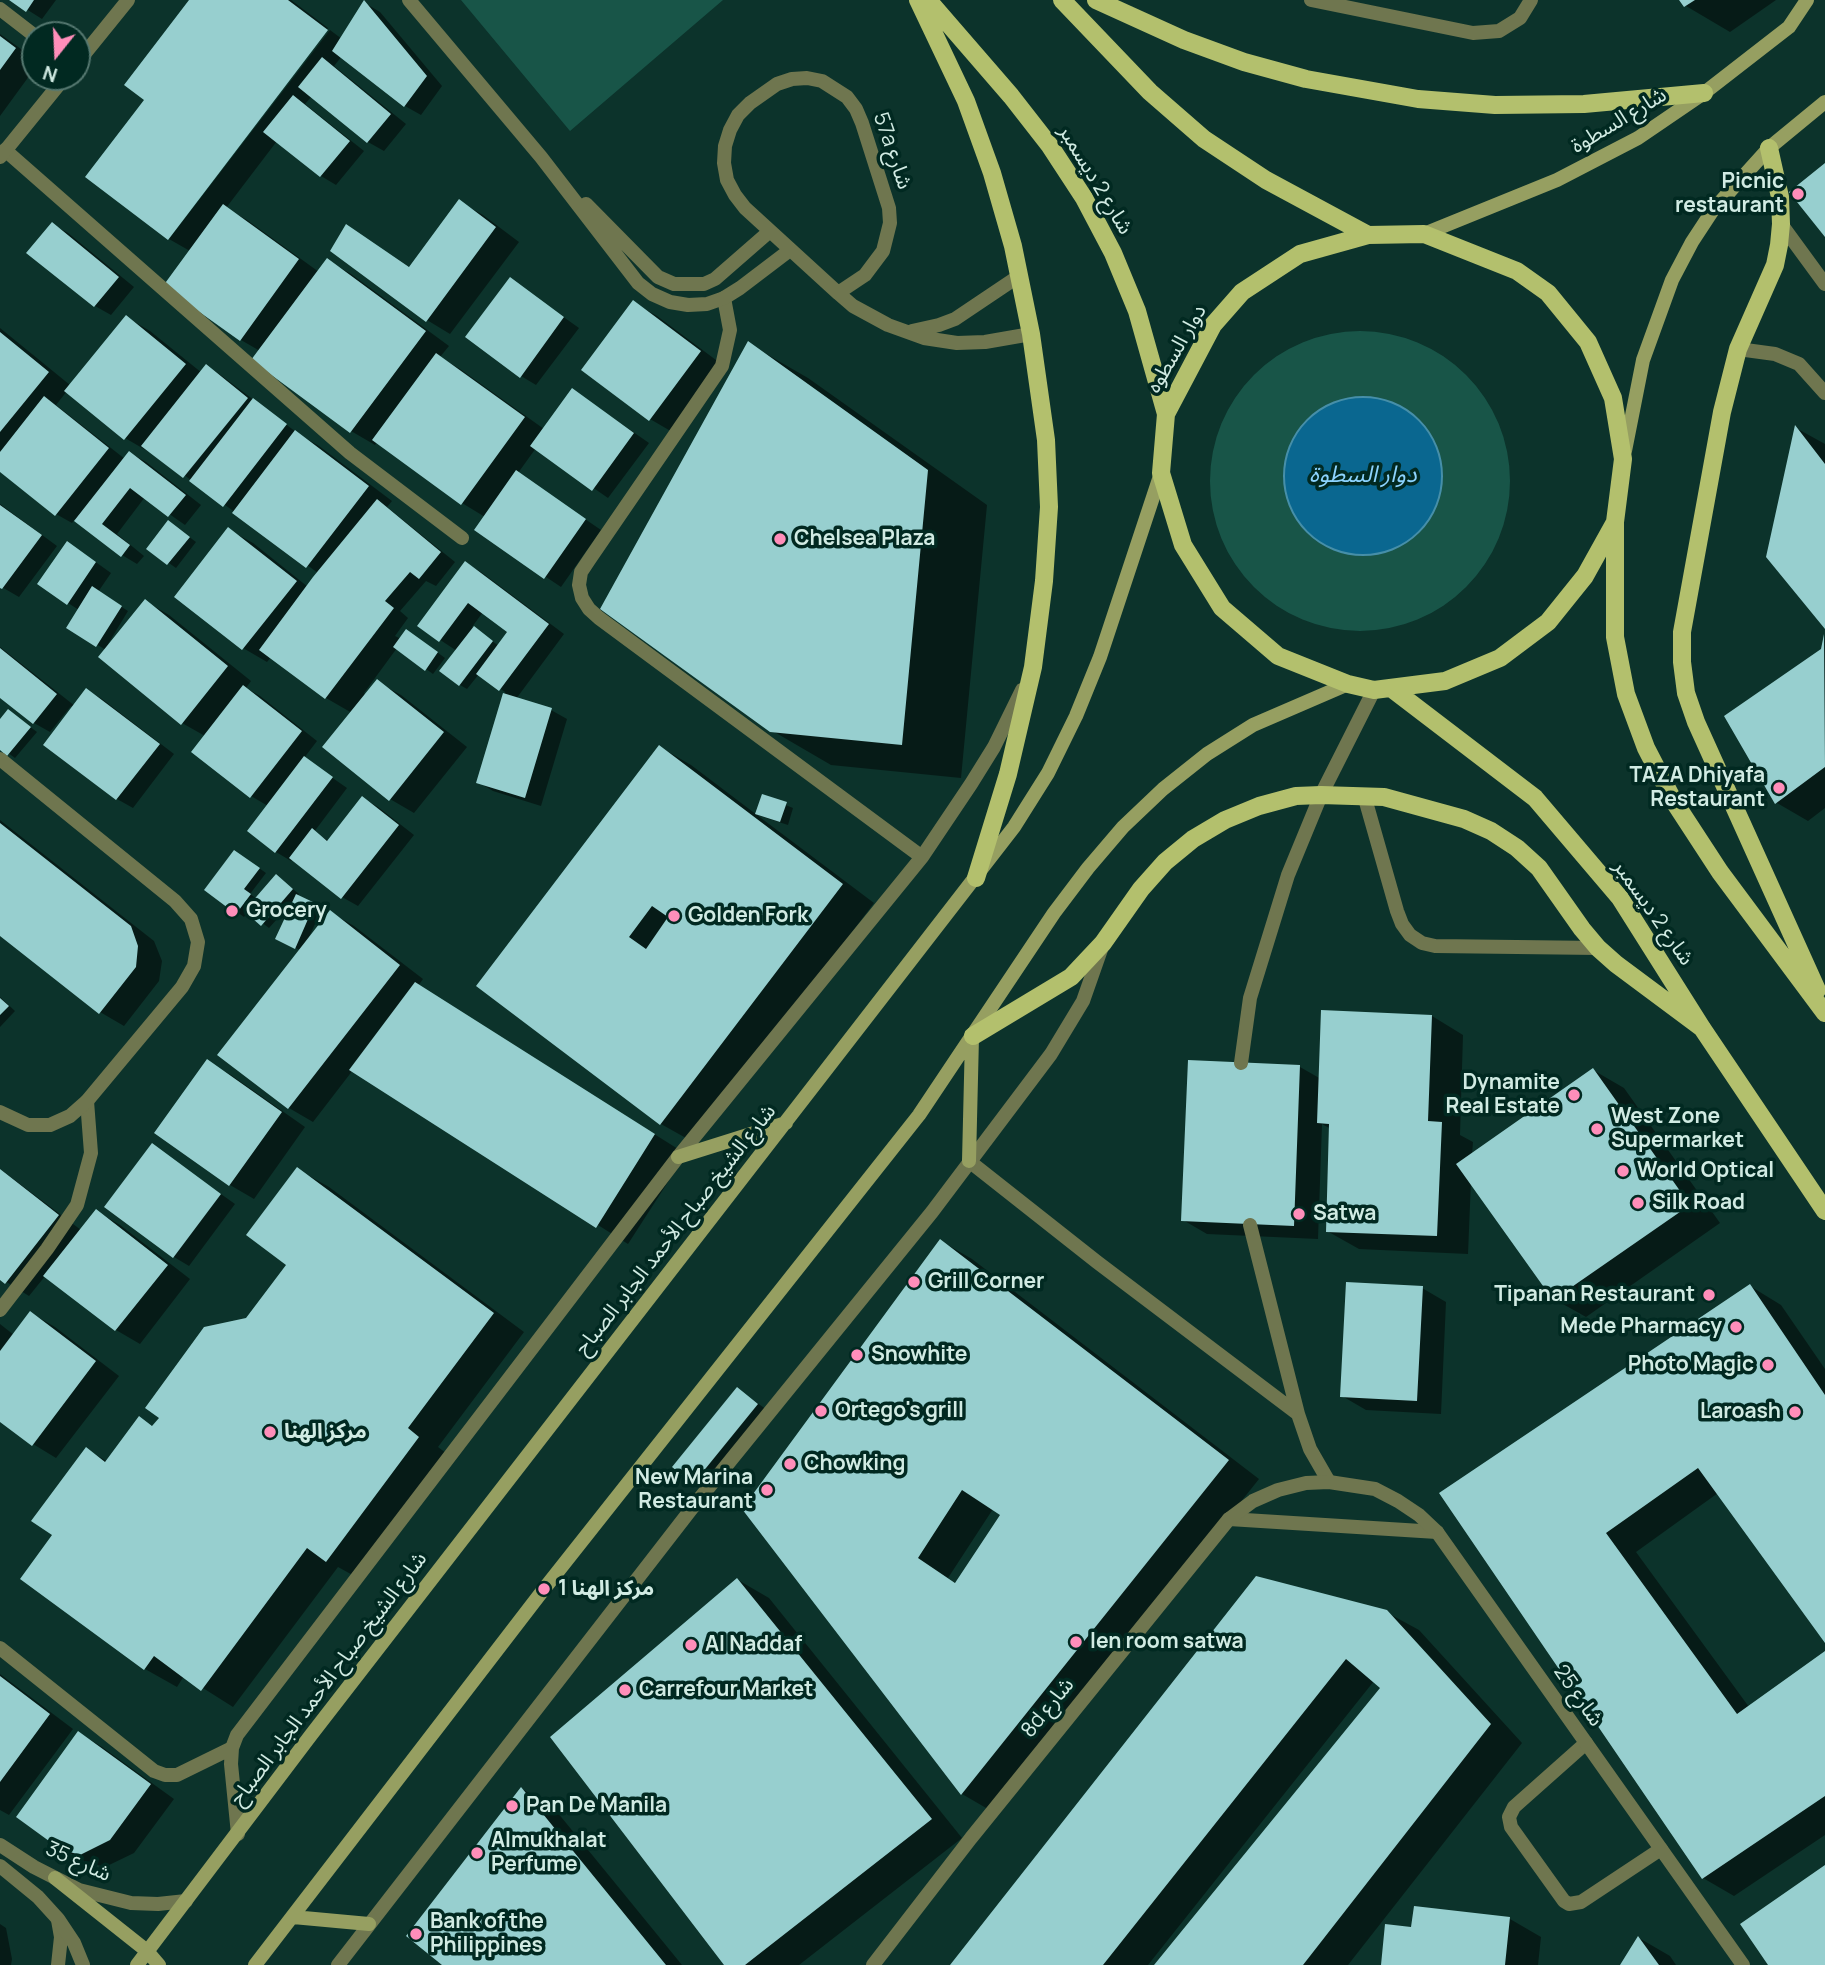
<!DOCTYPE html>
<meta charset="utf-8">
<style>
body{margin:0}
#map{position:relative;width:1825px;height:1965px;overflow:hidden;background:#0c332b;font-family:Manrope,sans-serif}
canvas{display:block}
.north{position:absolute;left:21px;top:21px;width:70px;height:70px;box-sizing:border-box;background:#012921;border:2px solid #54776f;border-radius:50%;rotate:198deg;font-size:19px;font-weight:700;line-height:28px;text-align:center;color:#d1ebe3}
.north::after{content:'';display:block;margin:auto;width:24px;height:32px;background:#ff8eba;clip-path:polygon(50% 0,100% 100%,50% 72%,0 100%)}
</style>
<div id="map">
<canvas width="1825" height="1965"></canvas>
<div class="north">N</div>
</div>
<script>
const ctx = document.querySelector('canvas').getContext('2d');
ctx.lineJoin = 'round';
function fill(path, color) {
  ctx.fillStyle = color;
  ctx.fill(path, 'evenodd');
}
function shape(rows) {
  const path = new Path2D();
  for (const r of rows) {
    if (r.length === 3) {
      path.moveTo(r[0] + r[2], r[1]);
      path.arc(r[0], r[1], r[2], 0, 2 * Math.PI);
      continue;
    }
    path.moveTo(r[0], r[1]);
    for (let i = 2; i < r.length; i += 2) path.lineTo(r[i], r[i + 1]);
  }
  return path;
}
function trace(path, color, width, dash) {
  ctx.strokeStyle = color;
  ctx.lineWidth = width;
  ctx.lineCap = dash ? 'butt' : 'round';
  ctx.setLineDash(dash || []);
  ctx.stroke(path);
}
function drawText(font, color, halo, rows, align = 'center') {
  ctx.font = font + ' Manrope,"Noto Sans Arabic",sans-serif';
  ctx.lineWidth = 7;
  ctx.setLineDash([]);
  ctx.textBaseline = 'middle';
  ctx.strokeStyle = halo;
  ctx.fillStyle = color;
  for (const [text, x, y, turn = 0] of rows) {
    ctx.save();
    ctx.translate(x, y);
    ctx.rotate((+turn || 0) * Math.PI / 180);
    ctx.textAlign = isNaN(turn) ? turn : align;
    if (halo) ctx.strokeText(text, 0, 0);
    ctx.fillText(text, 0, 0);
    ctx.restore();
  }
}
fill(shape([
 [461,0,723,0,570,131],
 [1360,481,150]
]), '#185548');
const water = shape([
 [1363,476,79]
]);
fill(water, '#0a6790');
trace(water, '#468fa9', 2);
fill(shape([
 [12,0,56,0,42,19],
 [191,0,291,0,328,28,167,238],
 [1681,0,1776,0,1730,32,1686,6],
 [365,3,380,12,442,86,421,115,405,106,342,56,334,66,406,124,384,151,368,142,312,96,305,104,364,151,336,185,321,176,277,141,226,208,247,220,319,272,327,260,351,274,449,346,440,357,460,369,544,429,573,390,649,443,608,498,536,448,518,473,601,530,561,587,476,530,485,517,462,503,377,442,375,445,351,431,260,351,241,340,190,251,169,239,330,30,342,39],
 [0,34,35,59,35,68,0,116],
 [460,202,483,215,519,242,450,334,427,320,347,226,411,268],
 [52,224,68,233,134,287,111,315,95,306,29,252],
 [510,279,579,328,536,385,521,376],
 [634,303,657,316,724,366,674,433,650,419],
 [126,317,150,331,202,373,207,366,222,376,300,435,319,446,392,501,387,507,455,562,436,586,426,581,400,611,408,618,395,636,401,639,414,635,445,658,433,674,397,648,364,693,366,695,377,682,401,695,467,747,414,813,390,799,352,713,326,698,271,657,267,662,243,648,229,530,253,543,308,587,318,573,150,450,149,452,125,438,67,391,56,405,125,459,130,453,146,462,201,505,185,525,145,497,117,534,144,556,137,564,122,555,75,519,72,523,56,514,0,470,0,455,2,452,0,451,0,328,70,385],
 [749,344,808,378,987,505,961,778,831,765,771,730],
 [1796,428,1825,444,1825,626],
 [0,504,57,546,19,597,0,586],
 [176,527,196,542,176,568,149,549],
 [83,553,111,573,98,592,128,611,108,644,110,645,145,601,169,615,251,681,246,688,260,696,317,741,304,758,347,788,314,832,329,841,363,798,378,807,414,835,358,906,342,897,293,859,291,861,276,852,268,806,251,796,205,736,182,723,106,650,68,627,79,610,68,603],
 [465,563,481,572,564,634,516,699,551,710,567,719,541,806,493,791,478,782,505,692,479,674,467,689,460,685,457,651,419,626],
 [483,612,510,632,499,646,472,627],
 [1825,637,1825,808,1808,821,1777,803,1727,717,1822,650],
 [0,647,75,706,87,690,102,699,174,754,133,808,117,799,45,744,74,708,71,706,50,732,34,723,0,695],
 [9,711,37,732,15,758,0,747,0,722],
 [660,747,691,765,757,815,763,796,793,808,788,825,757,815,874,903,693,1142,661,1124,478,986],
 [0,820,154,941,162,961,159,981,124,1026,100,1012,0,933],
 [242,856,266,873,250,894,257,899,277,876,299,894,297,896,322,909,309,937,330,912,354,926,423,979,418,986,686,1154,628,1244,353,1070,313,1122,289,1108,220,1054,300,950,285,943,294,900,269,928,248,912,244,917,237,912],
 [0,997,15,1011,0,1027],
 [1432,1016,1463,1035,1460,1135,1473,1142,1472,1155,1593,1070,1624,1088,1720,1223,1586,1317,1554,1299,1471,1181,1468,1254,1359,1249,1327,1231,1331,1129,1322,1124,1318,1239,1207,1234,1183,1220,1300,1067,1321,1079],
 [208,1062,231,1075,305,1127,254,1199,230,1185,157,1133],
 [152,1145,235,1204,189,1266,174,1257],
 [0,1169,81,1230,96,1211,120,1225,190,1279,140,1344,116,1330,46,1275,29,1296,0,1278],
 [297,1169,329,1187,524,1332,438,1447,450,1456,358,1578,338,1567,233,1707,184,1676,177,1687,145,1669,22,1578,54,1535,86,1449,108,1462,140,1419,154,1427,247,1320,288,1264],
 [941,1241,972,1259,1259,1479,993,1812,962,1794,745,1509],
 [993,1509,1002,1515,957,1584,948,1578],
 [1750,1286,1781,1305,1825,1369,1825,1640,1718,1493,1636,1552,1749,1707,1825,1653,1825,1835,1734,1896,1703,1878,1441,1494],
 [1422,1288,1446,1302,1441,1414,1366,1410,1342,1396],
 [31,1313,55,1327,119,1376,56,1458,33,1444,0,1419,0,1324,14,1335],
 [737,1389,773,1414,710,1492,675,1466],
 [738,1580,769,1598,962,1838,799,1965,726,1965],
 [1386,1612,1419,1630,1522,1743,1348,1965,1156,1965,1382,1688,1374,1681,1148,1965,952,1965],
 [0,1674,73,1729,9,1815,0,1810],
 [79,1733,102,1747,174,1799,134,1853,105,1867,86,1862,61,1848],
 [522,1789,553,1807,682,1965,445,1965],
 [1510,1919,1541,1937,1538,1965,1383,1965,1413,1929],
 [0,1924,6,1928,12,1959,11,1965,0,1965],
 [1639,1938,1670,1956,1676,1965,1622,1965]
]), '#0007');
fill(shape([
 [9,0,34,0,26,12],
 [189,0,288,0,328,30,168,240,85,177,144,100,124,85],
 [364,0,427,76,404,107,332,51],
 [1679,0,1695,0,1684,7],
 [0,36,16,48,0,70],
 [322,57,391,114,367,143,298,87],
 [293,95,350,141,320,177,263,132],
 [1825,163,1825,237,1789,192],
 [459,199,496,227,426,322,330,251,346,224,409,267],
 [223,204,299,259,240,341,163,286],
 [52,222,119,277,94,307,26,253],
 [327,258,426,331,350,433,251,360],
 [510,277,564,317,520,378,465,337],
 [633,300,701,351,649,421,581,370],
 [126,315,186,364,124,440,64,391],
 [0,332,49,372,0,432],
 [748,341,928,470,902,745,770,732,600,609],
 [436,353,525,417,461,505,372,440],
 [206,364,248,398,183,478,141,446],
 [572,388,634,433,592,491,530,446],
 [44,396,109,448,55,516,0,472,0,452],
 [253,398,287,424,223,507,189,481],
 [1795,425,1825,464,1825,629,1766,557],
 [295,430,369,486,306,568,232,513],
 [129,451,186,495,168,517,130,488,102,524,130,545,121,557,74,521],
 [516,470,586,519,544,579,474,530],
 [377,499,441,552,419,579,410,572,385,601,394,608,325,699,259,650,313,577],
 [0,505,42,535,2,589,0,588],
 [168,520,190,537,167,565,146,549],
 [228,527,297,581,242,650,174,597],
 [67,541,96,562,67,605,37,584],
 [465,561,549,624,499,691,476,674,507,632,468,603,439,642,417,626],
 [92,586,122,606,96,647,66,628],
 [145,599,228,666,181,725,98,657],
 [474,626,493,641,459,686,439,671],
 [406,629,438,652,425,671,393,647],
 [1824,634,1825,767,1775,804,1724,716,1821,649],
 [0,648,57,694,33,724,0,698],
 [377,679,444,732,389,801,322,747],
 [243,685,302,731,250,798,191,752],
 [86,688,160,744,116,800,43,745],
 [503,693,552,708,525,798,476,783],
 [8,709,31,727,7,756,0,750,0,719],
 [659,745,843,884,660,1125,476,986],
 [652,906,668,917,646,949,629,937],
 [304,756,333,777,275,853,247,831],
 [762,794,787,802,780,822,755,814],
 [362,796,399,825,341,899,289,858,312,828,327,841],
 [0,823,131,926,138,946,136,967,99,1014,0,936],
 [234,850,260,868,244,889,251,894,236,914,204,890],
 [276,874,293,889,261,926,244,911],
 [296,894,315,903,295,949,275,939],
 [330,910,400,965,288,1109,217,1055],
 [415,982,655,1134,596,1228,349,1070],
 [0,998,9,1006,0,1015],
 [1321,1010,1432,1015,1428,1121,1442,1122,1437,1236,1326,1232,1329,1124,1317,1123],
 [207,1059,282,1112,229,1186,154,1133],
 [1188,1060,1300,1065,1294,1226,1181,1221],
 [1593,1068,1690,1205,1553,1300,1456,1164],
 [152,1143,221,1194,173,1258,104,1207],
 [297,1167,494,1313,408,1428,419,1437,326,1562,307,1548,201,1691,154,1656,144,1670,20,1579,52,1535,31,1521,86,1447,105,1462,139,1416,152,1426,159,1418,145,1408,204,1327,246,1318,286,1265,246,1235],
 [0,1169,59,1215,5,1284,0,1280],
 [96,1209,168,1265,115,1331,43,1276],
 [940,1239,1229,1460,961,1795,742,1509],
 [962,1490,1000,1515,955,1583,918,1558],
 [1346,1282,1423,1286,1417,1401,1340,1397],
 [1750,1284,1825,1395,1825,1643,1698,1468,1606,1533,1737,1714,1825,1651,1825,1796,1702,1879,1439,1493],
 [30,1311,96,1361,32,1446,0,1422,0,1351],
 [737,1387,758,1404,693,1484,672,1467],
 [1256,1576,1387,1610,1491,1724,1303,1965,1154,1965,1380,1688,1346,1659,1103,1965,950,1965],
 [737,1578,932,1819,745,1965,724,1965,550,1737],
 [0,1676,50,1714,0,1782],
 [78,1731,151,1784,110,1840,80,1855,60,1849,16,1817],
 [521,1787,666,1965,442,1965,406,1936],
 [1825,1865,1825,1965,1768,1965,1740,1924],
 [1414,1906,1510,1917,1505,1965,1381,1965,1385,1924,1411,1927],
 [1638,1936,1659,1965,1620,1965]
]), '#97cfcf');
trace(shape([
 [1311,0,1473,33,1499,31,1520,18,1531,0],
 [0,9,35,36],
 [5,150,350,453,462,538],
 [724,298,730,330,722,366,589,560,581,572,579,585,582,598,589,609,599,618,922,857],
 [1364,795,1397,911,1402,924,1410,935,1422,943,1435,946,1598,948],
 [1241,1063,1250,998,1288,875,1321,795,1374,690],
 [969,1161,1097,1262,1298,1414],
 [1250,1225,1298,1414,1310,1449,1329,1482],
 [0,1310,47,1249,77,1205,91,1153,87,1101],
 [1229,1519,1437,1532],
 [0,1648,154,1771,165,1775,177,1775,232,1748],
 [1586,1743,1514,1807,1509,1817,1511,1827,1564,1901,1569,1904,1581,1902,1661,1849],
 [238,1834,231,1764,232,1748,237,1735,678,1157,922,857,971,784,994,747,1022,690],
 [58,1965,61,1937,58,1920]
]), '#6f764f', 14);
trace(shape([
 [409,0,541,157,638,283,652,294,670,302,688,305,707,304,724,298,740,288,790,250],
 [77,63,128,0],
 [0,157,65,77],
 [586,204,658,277,674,284,704,284,715,279,770,231],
 [1781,224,1825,284],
 [838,293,865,275,883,251,890,223,889,208,862,123,856,109,847,97,822,81,807,78,792,79,777,84,750,103,738,115,730,130,725,146,724,163,727,180,735,195,745,208,838,293,853,306,888,325,924,338,957,343,985,342,1031,334],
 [912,331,939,325,955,319,1019,276],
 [1738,349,1775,354,1799,364,1825,393],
 [0,759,175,901,191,919,198,942,194,966,182,987,87,1101,70,1116,50,1125,28,1125,0,1112],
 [0,1845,34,1867,79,1890,131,1903,158,1904,186,1901],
 [0,1866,38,1897,58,1919,74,1943,83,1965],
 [338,1965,696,1503,932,1212,1051,1054,1083,1001,1103,944],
 [873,1965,971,1838,1229,1519,1253,1501,1278,1490,1306,1483,1329,1482,1375,1489,1398,1501,1419,1515,1437,1532,1743,1965]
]), '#6f764f', 14);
trace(shape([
 [1424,234,1557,180,1638,138,1704,93,1789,27,1807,0],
 [1625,451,1643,360,1672,280,1692,242,1713,210,1769,148,1825,102],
 [678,1157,786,1123],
 [969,1161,972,1037],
 [55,1878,147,1951,159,1965],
 [293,1917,369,1924],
 [137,1965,311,1735,1014,827,1048,773,1076,716,1100,657,1161,473],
 [255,1965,544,1589,919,1115,1054,913,1088,868,1123,827,1163,789,1207,754,1253,725,1348,684]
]), '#969f61', 14);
trace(shape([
 [918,0,966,101,992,173,1013,246,1031,334,1046,440,1049,507,1044,581,1033,667,1008,774,976,878],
 [928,0,1011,96,1050,146,1084,198,1113,253,1137,311,1166,414],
 [1062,0,1150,92,1204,139,1266,180,1368,235],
 [1096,0,1184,40,1244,62,1306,79,1418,99,1495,105,1584,104,1704,93],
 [1769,148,1780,197,1781,224,1779,245,1775,265,1738,349,1722,412,1682,632,1682,662,1686,693,1696,722,1817,990],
 [1615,522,1585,576,1548,622,1500,658,1445,681,1374,690,1348,684,1278,656,1222,608,1183,545,1161,473,1166,414,1213,325,1242,292,1300,254,1368,235,1424,234,1517,271,1548,293,1588,342,1613,398,1623,459,1615,522,1615,637,1626,694,1646,748,1673,800,1720,872,1825,1013],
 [1391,688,1535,798,1620,898,1702,1028,1825,1211],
 [973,1036,1071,977,1103,943,1141,889,1165,862,1193,839,1225,820,1259,806,1296,796,1321,795,1384,797,1464,819,1491,831,1517,848,1539,868,1582,929,1598,948,1616,964,1702,1028]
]), '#b3c06d', 18);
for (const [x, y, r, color] of [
 [1798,194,7,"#ff8eba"],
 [780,539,7,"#ff8eba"],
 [1779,788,7,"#ff8eba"],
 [232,911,7,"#ff8eba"],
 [674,916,7,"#ff8eba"],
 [1574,1095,7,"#ff8eba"],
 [1597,1129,7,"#ff8eba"],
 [1623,1171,7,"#ff8eba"],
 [1638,1203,7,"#ff8eba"],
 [1299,1214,7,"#ff8eba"],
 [914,1282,7,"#ff8eba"],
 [1709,1295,7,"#ff8eba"],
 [1736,1327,7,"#ff8eba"],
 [857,1355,7,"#ff8eba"],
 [1768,1365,7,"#ff8eba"],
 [821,1411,7,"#ff8eba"],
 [1795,1412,7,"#ff8eba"],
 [270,1432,7,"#ff8eba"],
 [790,1464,7,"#ff8eba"],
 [767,1490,7,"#ff8eba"],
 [544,1589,7,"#ff8eba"],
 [1076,1642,7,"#ff8eba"],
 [691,1645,7,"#ff8eba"],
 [625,1690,7,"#ff8eba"],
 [512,1806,7,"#ff8eba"],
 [477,1853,7,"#ff8eba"],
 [416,1934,7,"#ff8eba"]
]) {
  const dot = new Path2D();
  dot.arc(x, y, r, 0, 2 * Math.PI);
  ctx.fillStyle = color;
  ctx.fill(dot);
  trace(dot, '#012921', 2.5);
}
drawText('21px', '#d1ebe3', '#012921', [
 ["شارع السطوة",1619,121,-31],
 ["57a شارع",892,151,71],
 ["شارع 2 ديسمبر",1095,180,59],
 ["دوار السطوه",1177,349,-60],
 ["شارع 2 ديسمبر",1653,913,55],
 ["شارع الشيخ صباح الأحمد الجابر الصباح",676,1230,-52],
 ["شارع الشيخ صباح الأحمد الجابر الصباح",329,1679,-53],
 ["شارع 25",1578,1696,55],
 ["8d شارع",1048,1708,-51],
 ["شارع 35",78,1862,24]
]);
drawText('bold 21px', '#d1ebe3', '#012921', [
 ["Picnic",1784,182,"right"],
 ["restaurant",1784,206,"right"],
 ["Chelsea Plaza",794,539],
 ["TAZA Dhiyafa",1765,776,"right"],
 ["Restaurant",1765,800,"right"],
 ["Grocery",246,911],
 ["Golden Fork",688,916],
 ["Dynamite",1560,1083,"right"],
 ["Real Estate",1560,1107,"right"],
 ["West Zone",1611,1117],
 ["Supermarket",1611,1141],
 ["World Optical",1637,1171],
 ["Silk Road",1652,1203],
 ["Satwa",1313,1214],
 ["Grill Corner",928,1282],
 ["Tipanan Restaurant",1695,1295,"right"],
 ["Mede Pharmacy",1722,1327,"right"],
 ["Snowhite",871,1355],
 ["Photo Magic",1754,1365,"right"],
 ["Ortego's grill",835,1411],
 ["Laroash",1781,1412,"right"],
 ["مركز الهنا",284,1432],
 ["Chowking",804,1464],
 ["New Marina",753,1478,"right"],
 ["Restaurant",753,1502,"right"],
 ["مركز الهنا 1",558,1589],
 ["len room satwa",1090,1642],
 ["Al Naddaf",705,1645],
 ["Carrefour Market",639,1690],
 ["Pan De Manila",526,1806],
 ["Almukhalat",491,1841],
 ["Perfume",491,1865],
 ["Bank of the",430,1922],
 ["Philippines",430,1946]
], 'left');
drawText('italic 23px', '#8cd3fe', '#012921', [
 ["دوار السطوة",1363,476]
]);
</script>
